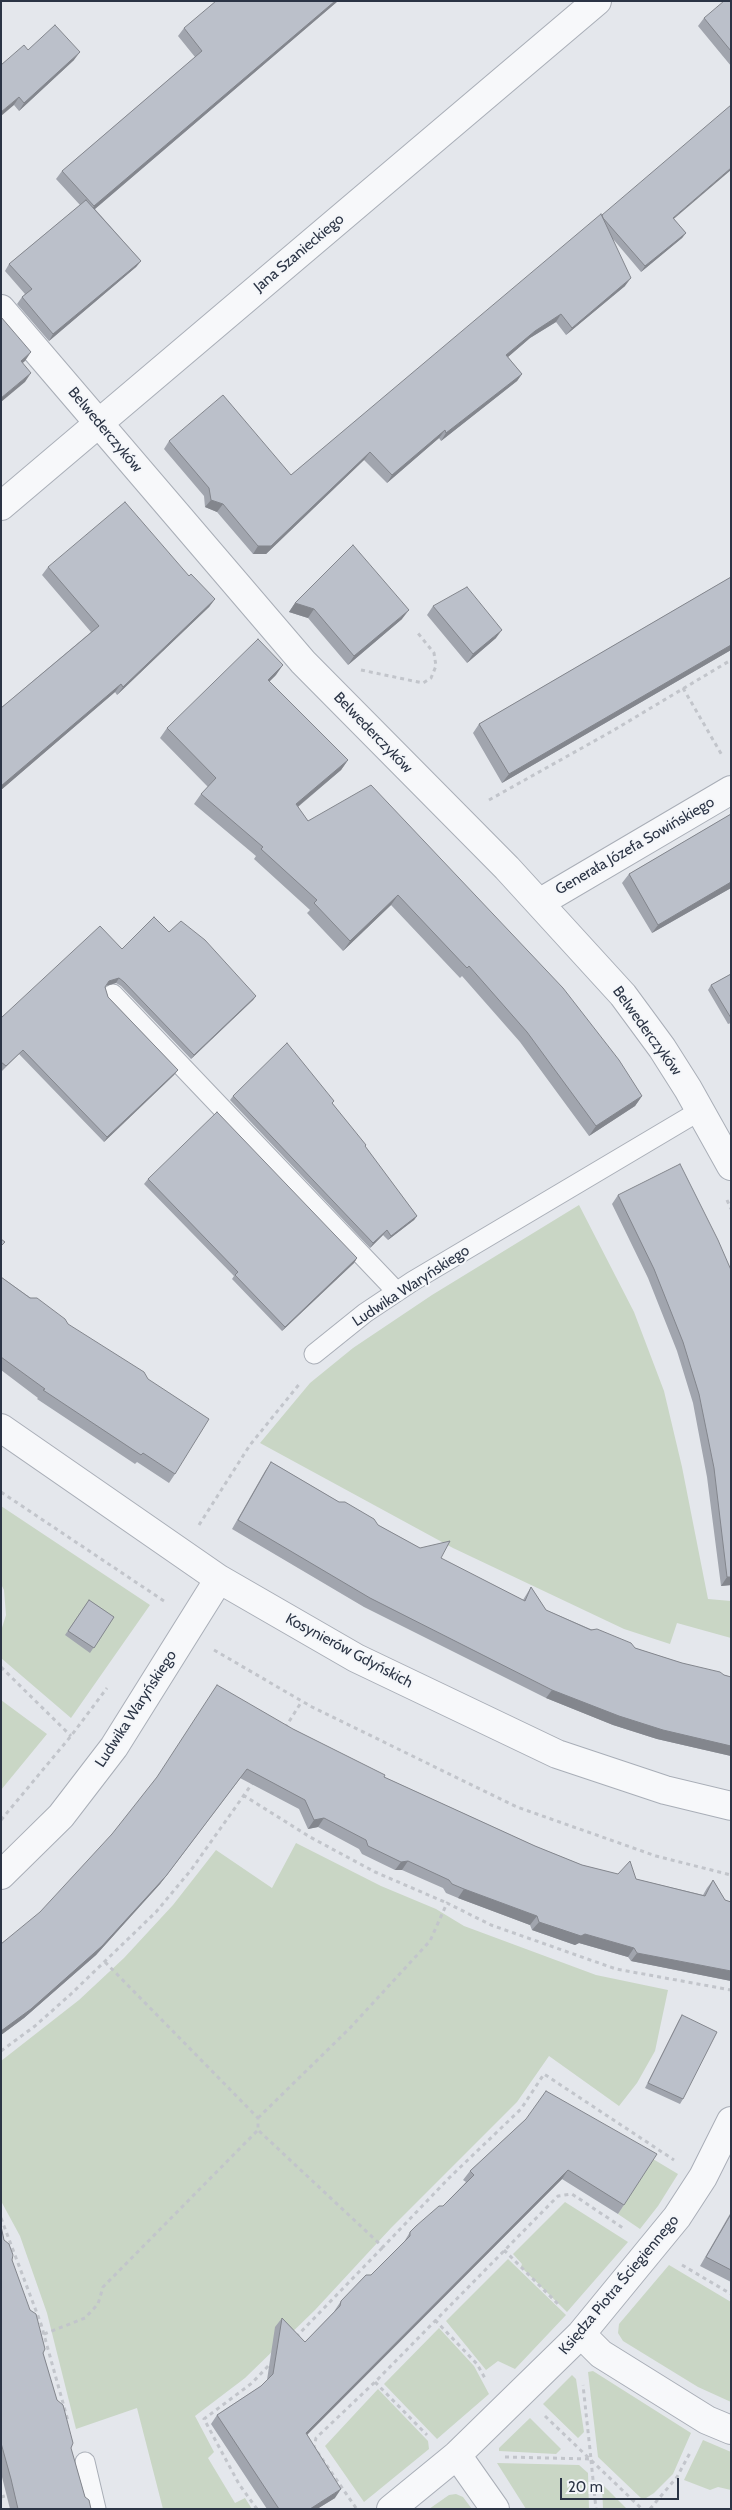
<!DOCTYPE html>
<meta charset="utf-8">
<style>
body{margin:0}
#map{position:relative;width:732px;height:2510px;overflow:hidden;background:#e4e7ec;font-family:Cabin,sans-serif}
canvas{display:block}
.frame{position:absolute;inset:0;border:2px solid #2b3445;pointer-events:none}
.scale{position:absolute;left:560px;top:2478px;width:119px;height:22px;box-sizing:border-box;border:2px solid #2b3445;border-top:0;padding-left:6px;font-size:15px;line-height:18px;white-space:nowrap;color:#2b3445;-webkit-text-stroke:4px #f4f6f9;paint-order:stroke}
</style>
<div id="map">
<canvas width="732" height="2510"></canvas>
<div class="frame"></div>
<div class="scale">20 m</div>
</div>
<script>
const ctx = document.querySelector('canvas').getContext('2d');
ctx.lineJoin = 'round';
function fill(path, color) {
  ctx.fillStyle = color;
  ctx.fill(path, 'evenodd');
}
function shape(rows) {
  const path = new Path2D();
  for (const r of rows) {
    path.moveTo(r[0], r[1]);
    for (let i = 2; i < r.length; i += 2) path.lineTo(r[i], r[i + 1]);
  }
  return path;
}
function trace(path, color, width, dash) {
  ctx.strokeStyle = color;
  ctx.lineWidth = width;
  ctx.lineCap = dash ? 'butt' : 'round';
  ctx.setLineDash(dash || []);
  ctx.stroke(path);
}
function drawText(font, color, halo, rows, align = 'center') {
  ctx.font = font + ' Cabin,sans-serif';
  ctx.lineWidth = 4;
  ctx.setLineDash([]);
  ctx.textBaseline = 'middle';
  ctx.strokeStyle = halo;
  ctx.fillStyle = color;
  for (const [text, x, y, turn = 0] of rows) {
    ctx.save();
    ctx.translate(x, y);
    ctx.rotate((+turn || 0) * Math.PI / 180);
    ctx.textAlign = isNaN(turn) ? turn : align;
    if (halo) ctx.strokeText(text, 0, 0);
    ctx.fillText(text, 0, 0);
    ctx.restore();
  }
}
fill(shape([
 [579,1205,634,1312,664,1391,682,1467,708,1599,731,1601,731,1638,677,1623,670,1644,624,1629,453,1548,260,1443,310,1383,353,1348,432,1295],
 [1,1506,150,1605,71,1718,1,1658,1,1631,6,1615,4,1590,1,1584],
 [1,1700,47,1734,1,1790],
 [296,1843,381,1886,436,1909,464,1926,596,1975,668,1990,655,2051,637,2083,619,2106,549,2056,517,2102,391,2228,315,2310,245,2378,195,2416,214,2452,208,2458,235,2503,245,2498,252,2509,163,2509,137,2408,76,2429,47,2313,20,2236,1,2201,1,2061,79,2000,124,1958,173,1905,216,1850,272,1888],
 [653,2159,678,2174,658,2206,640,2229,618,2214],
 [565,2202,628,2242,567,2312,521,2267,522,2264,513,2254],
 [508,2259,566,2315,515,2369,498,2361,486,2370,446,2321],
 [669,2265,731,2302,731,2402,698,2387,623,2341,618,2333,619,2324],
 [439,2328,474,2366,489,2394,437,2439,384,2384],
 [593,2371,691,2433,673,2474,654,2493,643,2500,598,2457,588,2372],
 [572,2375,576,2379,584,2432,578,2438,543,2404],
 [378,2389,428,2441,429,2449,364,2502,325,2446],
 [530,2418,561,2449,556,2454,499,2451,499,2448],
 [703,2440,731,2452,731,2490,718,2487,710,2490,684,2480],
 [497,2463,579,2465,588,2473,589,2509,526,2509],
 [602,2484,627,2509,603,2509],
 [456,2494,463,2497,472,2509,429,2509,449,2495]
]), '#c9d6c5');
const lane = shape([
 [113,994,397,1292],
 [314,1354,365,1313,413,1281,701,1110],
 [85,2462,96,2509]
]);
const street = shape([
 [1,309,303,662,507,868,623,995,662,1048,688,1089,731,1166],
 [1,506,597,1],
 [539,903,731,790],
 [1,1428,219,1579,356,1658,557,1754,665,1790,731,1806],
 [1,1875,61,1816,114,1747,219,1579],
 [581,2334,601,2354,707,2420,731,2430],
 [457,2455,495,2509],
 [391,2509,457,2455,581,2334,677,2217,703,2177,731,2121]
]);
trace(lane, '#a9aeb7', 21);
trace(street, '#a9aeb7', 30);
trace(shape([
 [361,670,423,683,431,678,436,666,434,653,417,632],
 [683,688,723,757],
 [489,800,614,730,731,660],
 [727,1200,731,1209],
 [1,1492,164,1601],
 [199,1525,250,1445,301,1382],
 [214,1650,312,1707,517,1807,656,1856,731,1875],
 [1,1667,71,1736],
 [285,1728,302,1701],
 [243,1795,310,1837,375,1872,447,1903],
 [1,1820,71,1736,107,1688],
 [105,1962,258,2118,258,2130,383,2247,449,2178,521,2109,544,2074,674,2160],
 [1,2051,35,2026,71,1994,156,1912,191,1870,254,1781],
 [258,2118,350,2028,430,1941,447,1903,491,1925,616,1969,731,1990],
 [1,2218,41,2324,68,2421],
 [504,2250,560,2306],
 [682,2265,731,2294],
 [435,2320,477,2364,486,2380],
 [44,2334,85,2318,98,2304,103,2287,258,2130],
 [296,2337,383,2247],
 [375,2382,427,2435],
 [545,2416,642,2509],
 [505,2457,591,2459,583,2385],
 [591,2460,596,2509],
 [1,2497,5,2496],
 [356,2508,314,2447,316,2438,375,2382,558,2196,572,2194,623,2228],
 [257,2509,239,2484,204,2419,252,2383,271,2363],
 [650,2509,677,2477,691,2451]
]), '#c2c5cb', 3, [4, 4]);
trace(lane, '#f7f8fa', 19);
trace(street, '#f7f8fa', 28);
fill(shape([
 [338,1,95,209,141,261,136,267,49,341,17,304,22,297,25,294,5,271,9,264,80,205,56,179,62,171,195,57,178,36,184,28],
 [731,1,731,66,698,26,704,18],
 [28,50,74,60,19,111,14,105],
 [602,215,674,219,686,233,682,238,641,272,613,239,625,286,566,335,556,322,530,338,508,357,522,374,517,381,441,441,439,438,387,483,364,460,266,554,253,554,217,512,205,507,204,496,164,449,169,441,291,475],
 [48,567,215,599,209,607,117,695,115,692,1,790,1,708,91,632,42,575],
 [731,577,731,650,502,783,473,733,479,724],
 [295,603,402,619,348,665,308,618,289,612],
 [433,606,496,638,467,663,427,615],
 [276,675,269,681,348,760,341,770,298,807,308,821,642,1096,635,1106,589,1136,520,1042,462,976,460,978,391,905,343,951,307,913,310,910,254,859,256,856,194,804,201,794,208,787,160,738,167,728],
 [731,814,731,888,652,933,622,883,629,874],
 [169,932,256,996,253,1000,191,1059,121,986,116,983,106,985,105,987,108,997,178,1070,174,1075,104,1142,19,1054,2,1071,1,1070,1,1018,122,949],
 [731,974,731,1023,728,1024,708,990,711,985],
 [233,1096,333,1104,417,1216,414,1220,388,1240,383,1235,370,1248,230,1100],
 [148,1179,357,1258,354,1263,282,1331,232,1279,234,1276,144,1184],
 [618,1195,731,1270,731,1585,721,1586,707,1477,693,1403,677,1351,648,1278,612,1204],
 [1,1277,68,1324,175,1474,169,1483,137,1462,135,1464,37,1399,38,1398,1,1370],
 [271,1462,378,1525,420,1548,523,1600,531,1587,546,1610,635,1648,682,1663,731,1677,731,1756,657,1739,613,1725,546,1698,364,1607,232,1529,265,1471],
 [89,1600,114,1617,90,1653,65,1635],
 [293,1729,384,1777,535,1846,582,1865,636,1879,703,1895,707,1888,713,1880,725,1900,731,1902,731,1981,631,1961,628,1957,579,1943,575,1945,532,1930,530,1925,458,1898,446,1893,443,1888,402,1870,395,1870,362,1854,359,1849,318,1827,308,1829,299,1809,240,1778,160,1884,96,1955,24,2018,1,2035,1,1944],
 [682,2015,683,2099,680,2104,645,2088,679,2020],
 [526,2119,624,2205,618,2214,562,2179,307,2434,335,2498,317,2509,267,2509,211,2424,217,2415,261,2386,267,2380,275,2327,282,2318,305,2342,334,2312,335,2310,341,2301,371,2275,404,2242,410,2232,443,2206,466,2182,463,2180,470,2171],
 [731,2212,731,2282,700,2266],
 [1,2226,4,2240,12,2260,43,2353,85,2497,91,2509,10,2509,1,2473]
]), '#a1a5ae');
fill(shape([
 [335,1,338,1,89,214,94,206],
 [80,52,74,60,19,111,24,103],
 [19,97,14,105,1,116,1,112],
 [731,168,731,170,669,223,673,218],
 [686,233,682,238,641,272,645,266],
 [141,261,136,267,49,341,53,334],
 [631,278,625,286,566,335,572,328],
 [561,314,556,322,530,338,501,363,506,355,535,331],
 [31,352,25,361,15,370,21,361],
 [31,373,25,382,1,402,1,398],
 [522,374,517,381,441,441,446,433],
 [445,430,439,438,387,483,392,475],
 [370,452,364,460,266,554,253,554,258,546],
 [211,500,223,504,217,512,205,507],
 [215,599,209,607,117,695,123,687],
 [295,603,314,609,308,618,289,612],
 [409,610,402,619,348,665,354,656],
 [502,630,496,638,467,663,473,654],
 [731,645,731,650,502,783,509,774],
 [283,665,276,675,261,690,268,680],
 [121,684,115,692,1,790,1,786],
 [348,760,341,770,289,814,296,804],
 [731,882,731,888,652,933,658,925],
 [398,895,391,905,343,951,350,941],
 [119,978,116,983,106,986,109,981],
 [256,996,253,1000,191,1059,194,1055],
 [178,1070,174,1075,104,1142,107,1137],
 [642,1096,635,1106,589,1136,596,1126],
 [417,1216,414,1220,388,1240,391,1236],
 [387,1230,383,1235,370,1248,373,1243],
 [357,1258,354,1263,282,1331,285,1327],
 [727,1577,731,1577,731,1585,721,1586],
 [552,1690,731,1746,731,1756,657,1739,613,1725,546,1698],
 [247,1769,160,1884,96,1955,24,2018,1,2035,1,2031],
 [324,1818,318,1827,308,1829,314,1820],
 [408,1861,402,1870,395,1870,401,1862],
 [464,1889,537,1916,530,1925,458,1898],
 [539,1922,585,1934,634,1948,628,1957,579,1943,575,1945,532,1930],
 [637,1953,731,1971,731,1981,631,1961],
 [568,2170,562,2179,300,2442,306,2433],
 [341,2489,335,2498,317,2509,310,2509]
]), '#83868d');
const building = shape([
 [216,1,335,1,94,206,62,171,202,51,184,28,216,1],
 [724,1,731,1,731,51,704,18,724,1],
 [55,25,80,52,24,103,19,97,1,112,1,65,24,45,28,50,55,25],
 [731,105,731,168,673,218,686,233,645,266,603,218,602,215,731,105],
 [86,200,141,261,53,334,22,297,32,289,9,264,86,200],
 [601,214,631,278,572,328,561,314,535,331,506,355,522,374,446,433,445,430,392,475,370,452,271,546,258,546,223,504,211,500,209,488,169,441,223,395,291,475,601,214],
 [1,317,31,352,21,361,31,373,1,398,1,317],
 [125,502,189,576,191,574,215,599,123,687,121,684,1,786,1,708,99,626,48,567,125,502],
 [353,545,409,610,354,656,314,609,295,603,353,545],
 [731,577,731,645,509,774,479,724,731,577],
 [467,587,502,630,473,654,433,606,467,587],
 [258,639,283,665,268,680,348,760,296,804,308,821,371,785,563,988,619,1060,642,1096,596,1126,527,1032,469,966,467,968,398,895,350,941,314,903,317,900,261,849,263,847,201,794,216,778,167,728,258,639],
 [731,814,731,882,658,925,629,874,731,814],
 [154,917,169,932,181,921,205,940,256,996,194,1055,124,982,119,978,109,981,105,987,108,997,178,1070,107,1137,23,1050,6,1066,1,1062,1,1018,100,926,122,949,154,917],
 [731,974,731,1018,711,985,731,974],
 [287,1043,334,1101,332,1103,366,1145,365,1146,417,1216,391,1236,387,1230,373,1243,233,1096,287,1043],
 [217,1112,357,1258,285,1327,235,1275,238,1272,148,1179,217,1112],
 [680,1164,718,1240,731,1270,731,1577,727,1577,714,1468,699,1394,683,1342,654,1269,618,1195,680,1164],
 [1,1239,5,1242,1,1246,1,1239],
 [1,1277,30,1298,37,1298,65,1319,68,1324,144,1372,148,1379,209,1419,175,1474,143,1453,141,1455,43,1390,45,1389,1,1357,1,1277],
 [271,1462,339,1502,345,1502,374,1519,378,1525,420,1548,450,1541,441,1558,525,1601,531,1587,546,1610,591,1630,597,1629,631,1643,635,1648,682,1663,720,1672,724,1675,731,1677,731,1746,663,1730,619,1716,552,1690,370,1598,238,1520,271,1462],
 [89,1600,114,1617,94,1648,68,1631,89,1600],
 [217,1685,293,1729,385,1775,384,1777,535,1846,582,1865,618,1874,630,1861,636,1879,705,1896,713,1880,725,1900,731,1902,731,1971,637,1953,634,1948,585,1934,581,1936,539,1922,537,1916,464,1889,452,1884,449,1880,408,1861,401,1862,368,1846,366,1840,324,1818,314,1820,305,1800,247,1769,166,1876,102,1946,31,2009,1,2031,1,1944,40,1912,112,1834,157,1777,217,1685],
 [682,2015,717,2032,683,2099,648,2083,682,2015],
 [546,2091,657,2154,624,2205,568,2170,306,2433,341,2489,310,2509,279,2509,217,2415,261,2386,273,2374,282,2318,305,2342,340,2306,341,2301,366,2275,371,2275,410,2236,410,2232,416,2226,439,2206,443,2206,474,2175,470,2171,526,2119,546,2091],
 [731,2214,731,2270,706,2257,731,2214],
 [1,2226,4,2240,9,2244,13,2255,12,2260,30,2310,36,2314,45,2349,43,2353,57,2400,63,2405,73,2443,71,2448,85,2497,89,2500,91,2509,18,2509,11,2479,1,2443,1,2226]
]);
fill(building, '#bbc0ca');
trace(building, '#83868d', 1);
drawText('15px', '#2b3445', '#f4f6f9', [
 ["Jana Szanieckiego",299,253,-40],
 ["Belwederczyków",105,430,50],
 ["Belwederczyków",373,733,46],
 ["Generała Józefa Sowińskiego",635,846,-30],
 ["Belwederczyków",647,1031,54],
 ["Ludwika Waryńskiego",411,1286,-33],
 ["Kosynierów Gdyńskich",349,1651,28],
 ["Ludwika Waryńskiego",136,1709,-57],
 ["Księdza Piotra Ściegiennego",619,2285,-50]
]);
</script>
